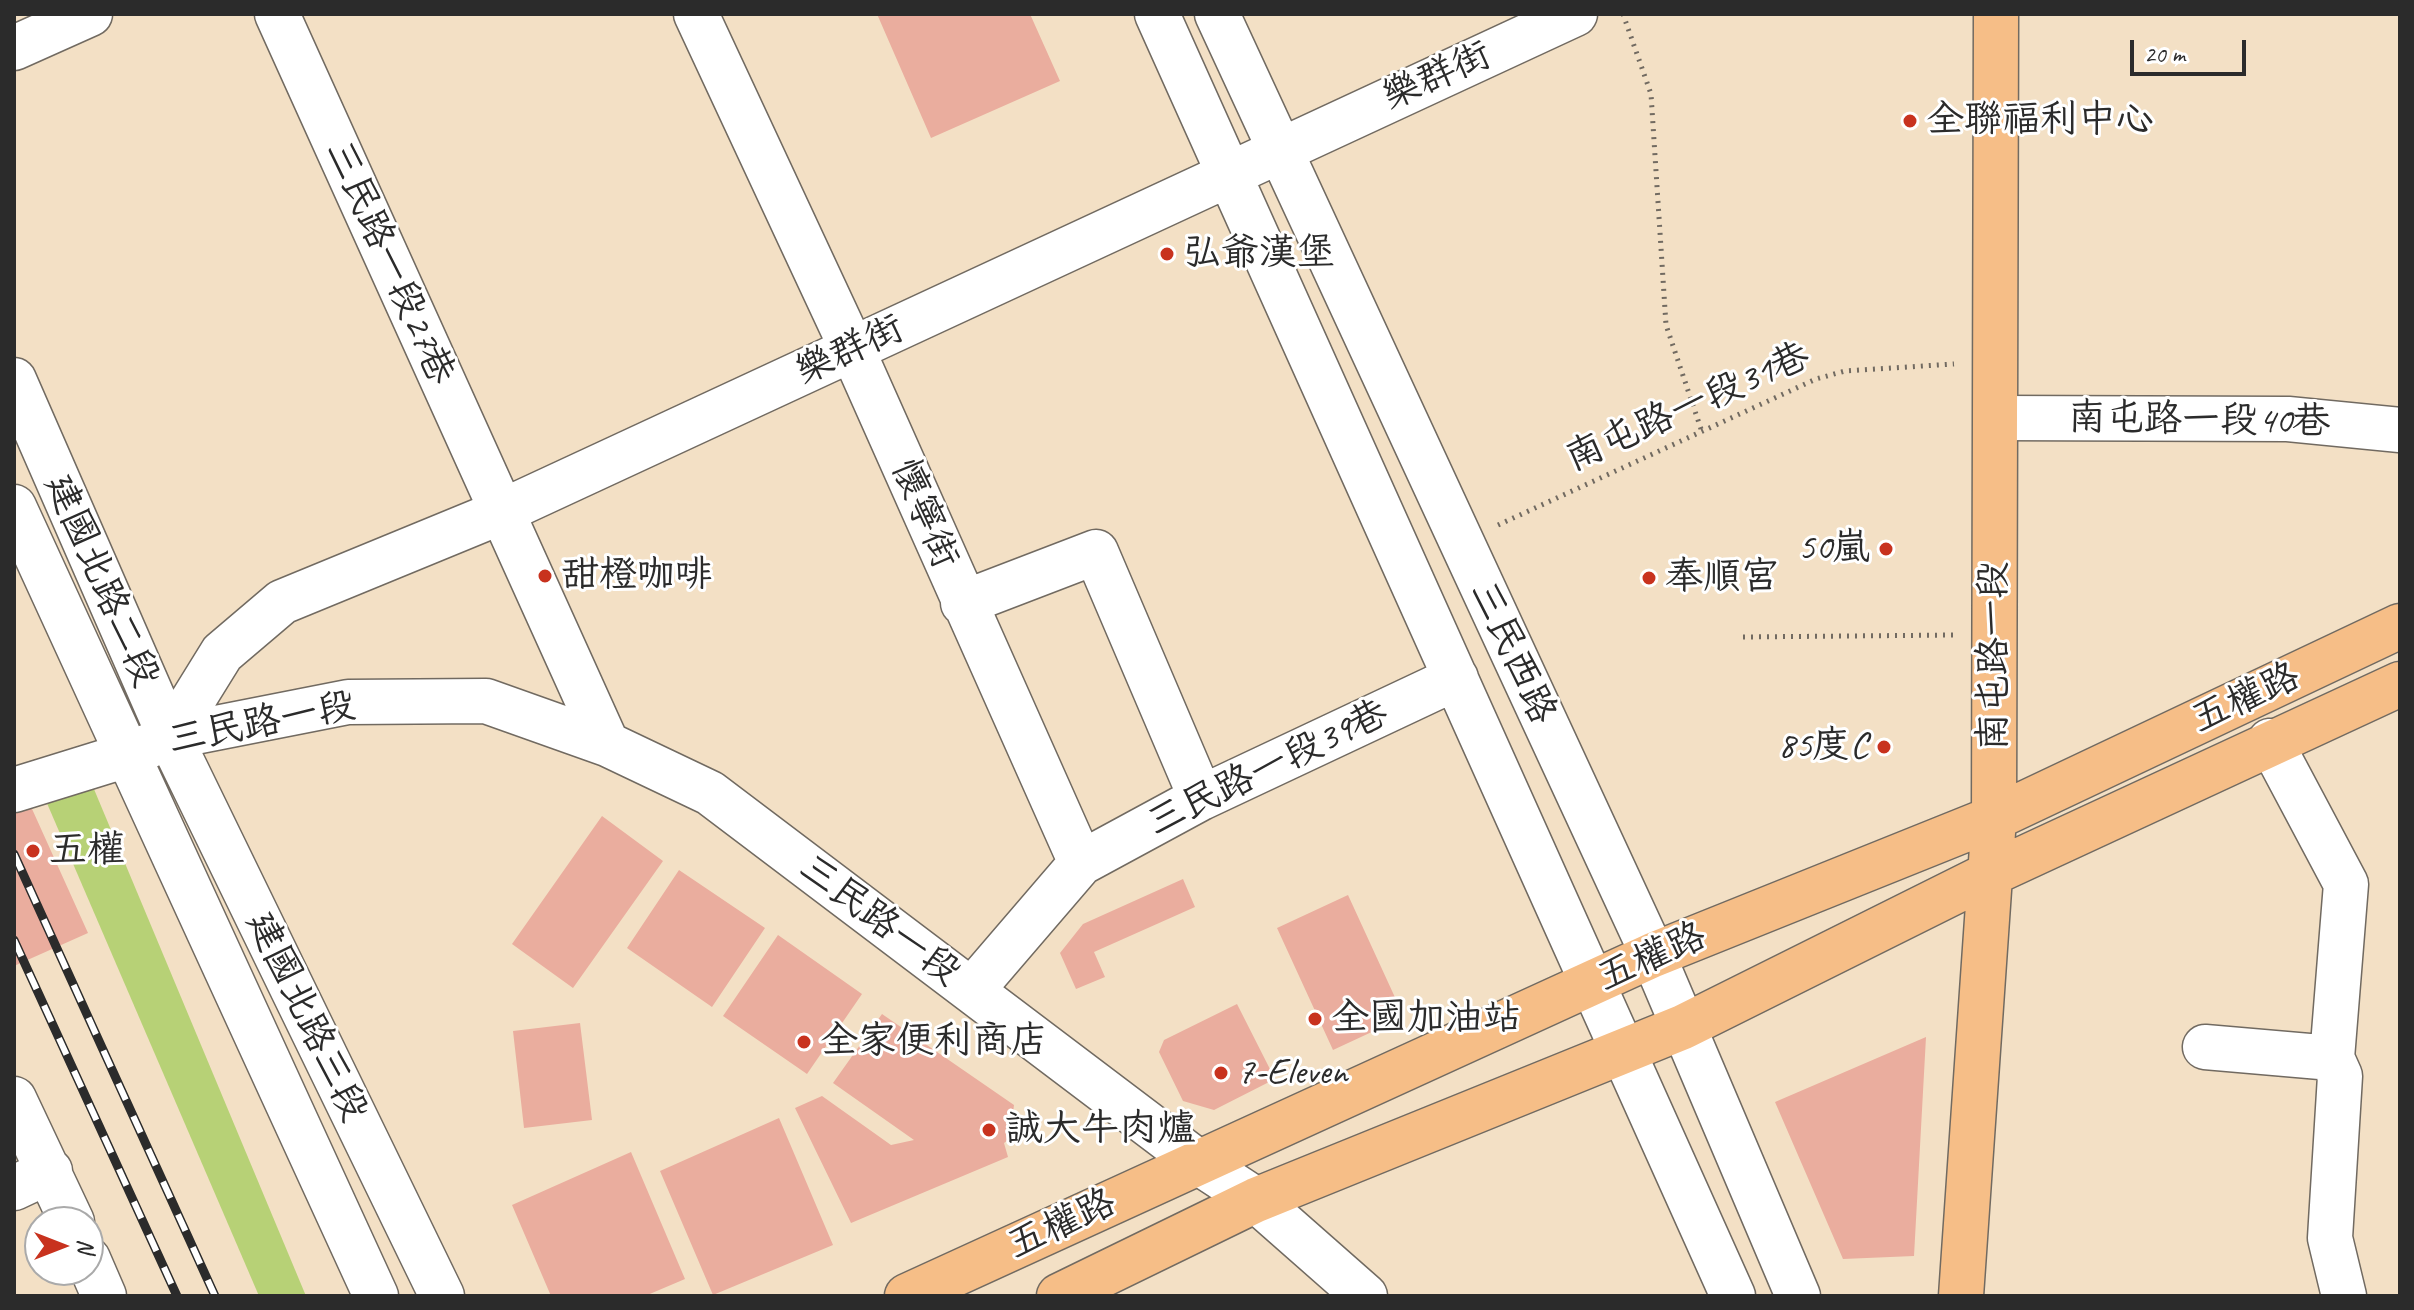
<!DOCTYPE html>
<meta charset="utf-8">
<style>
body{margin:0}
#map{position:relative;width:2414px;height:1310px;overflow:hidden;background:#f3e0c5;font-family:Caveat,sans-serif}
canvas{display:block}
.frame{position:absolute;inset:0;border:16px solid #2b2b2b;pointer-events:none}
.north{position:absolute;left:24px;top:1206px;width:80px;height:80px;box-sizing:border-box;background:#fff;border:2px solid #aaa;border-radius:50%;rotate:90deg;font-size:22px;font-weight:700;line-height:32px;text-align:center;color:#2b2b2b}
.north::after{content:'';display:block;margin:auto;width:28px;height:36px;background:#c8321e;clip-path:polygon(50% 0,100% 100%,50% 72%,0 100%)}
.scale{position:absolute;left:2130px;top:40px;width:116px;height:36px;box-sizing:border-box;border:4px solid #2b2b2b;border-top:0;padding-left:10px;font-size:24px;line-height:28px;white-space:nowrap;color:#2b2b2b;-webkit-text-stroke:6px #fff;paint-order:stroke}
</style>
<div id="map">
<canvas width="2414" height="1310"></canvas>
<div class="frame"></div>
<div class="north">N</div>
<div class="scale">20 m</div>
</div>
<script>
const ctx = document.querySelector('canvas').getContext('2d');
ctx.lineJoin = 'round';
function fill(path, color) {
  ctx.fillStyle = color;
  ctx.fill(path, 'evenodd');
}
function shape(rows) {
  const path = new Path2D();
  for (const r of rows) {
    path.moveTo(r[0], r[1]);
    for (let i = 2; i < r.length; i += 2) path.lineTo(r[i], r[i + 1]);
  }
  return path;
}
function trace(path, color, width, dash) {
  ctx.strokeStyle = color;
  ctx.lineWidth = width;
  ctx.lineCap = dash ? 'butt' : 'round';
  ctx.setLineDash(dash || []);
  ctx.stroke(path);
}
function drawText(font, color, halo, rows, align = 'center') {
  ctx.font = font + ' Caveat,"LXGW WenKai TC",sans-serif';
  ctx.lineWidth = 6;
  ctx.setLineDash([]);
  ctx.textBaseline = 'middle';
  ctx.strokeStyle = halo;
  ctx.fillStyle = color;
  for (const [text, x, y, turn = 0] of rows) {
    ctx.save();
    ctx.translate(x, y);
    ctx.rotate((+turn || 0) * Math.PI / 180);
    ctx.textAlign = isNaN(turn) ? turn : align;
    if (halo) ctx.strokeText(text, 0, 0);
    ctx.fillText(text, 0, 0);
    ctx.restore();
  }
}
fill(shape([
 [91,782,306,1296,259,1296,43,794]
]), '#b7d176');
fill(shape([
 [877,14,1030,14,1060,81,931,138],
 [14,769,88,933,14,966],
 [602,816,663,861,573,988,512,944],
 [679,870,765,928,712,1007,627,948],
 [1183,879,1195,907,1094,952,1105,977,1076,989,1060,953,1083,924],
 [1348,895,1404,1017,1333,1050,1277,928],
 [778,935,862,994,807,1074,723,1016],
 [1237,1004,1275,1079,1214,1110,1183,1101,1159,1052,1164,1040],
 [882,1014,1014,1105,1013,1113,1018,1133,1004,1143,1008,1157,851,1223,795,1108,822,1096,891,1145,914,1140,833,1083],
 [580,1023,592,1120,524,1128,513,1031],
 [1926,1037,1914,1256,1843,1259,1775,1102],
 [779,1118,833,1245,713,1295,660,1171],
 [631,1152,685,1279,645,1296,551,1296,512,1205]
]), '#eaad9e');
const minor = shape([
 [277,14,607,744],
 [696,14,853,351,1081,863],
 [1157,14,1733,1296],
 [1217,14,1653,955,1798,1296],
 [14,48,90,14],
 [14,380,170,737,442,1296],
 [1997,418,2288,419,2400,430],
 [14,507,376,1296],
 [963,603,1096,552,1201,798],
 [170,737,222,653,282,602,501,512,1575,14],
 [2270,741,2346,884,2332,1058,2340,1076,2330,1238,2344,1296],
 [14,790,127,755,170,737,348,702,486,701,607,744,710,793,1198,1162,1256,1200,1365,1296],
 [972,990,1081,863,1201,798,1456,678],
 [2205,1047,2332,1058],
 [14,1099,72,1222],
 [14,1188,50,1171],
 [88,1259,104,1296]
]);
const major = shape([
 [907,1296,1653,955,1994,818,2400,626],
 [1059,1296,1256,1200,1683,1027,1990,874,2400,684],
 [1961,1296,1994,818,1996,14]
]);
trace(minor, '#716a61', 47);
trace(major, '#716a61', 47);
trace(shape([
 [1623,14,1651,94,1666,325,1702,432],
 [1498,525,1816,379,1845,371,1954,364],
 [1743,637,1954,635]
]), '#716a61', 5, [2, 6]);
trace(minor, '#fff', 44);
trace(major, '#f6be87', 44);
const rail = shape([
 [14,854,215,1296],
 [14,940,177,1296]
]);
trace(rail, '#2b2b2b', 9);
trace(rail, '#fff', 6, [18]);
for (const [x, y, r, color] of [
 [1910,121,8,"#c8321e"],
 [1167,254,8,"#c8321e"],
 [1886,549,8,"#c8321e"],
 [545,576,8,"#c8321e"],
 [1649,578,8,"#c8321e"],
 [1884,747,8,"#c8321e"],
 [33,851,8,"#c8321e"],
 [1315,1019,8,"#c8321e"],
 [804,1042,8,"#c8321e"],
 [1221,1073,8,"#c8321e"],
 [989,1130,8,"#c8321e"]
]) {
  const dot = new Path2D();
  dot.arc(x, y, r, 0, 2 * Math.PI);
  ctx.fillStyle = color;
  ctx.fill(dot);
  trace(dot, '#fff', 3);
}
drawText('38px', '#2b2b2b', '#fff', [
 ["樂群街",1437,77,-24],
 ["三民路一段27巷",389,263,66],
 ["樂群街",850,351,-25],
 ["南屯路一段31巷",1688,408,-24],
 ["南屯路一段40巷",2199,421,1],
 ["懷寧街",924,514,67],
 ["建國北路二段",101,581,66],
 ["三民西路",1512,653,65],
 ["南屯路一段",1995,656,-90],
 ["五權路",2246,699,-25],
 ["三民路一段",262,724,-11],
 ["三民路一段39巷",1268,769,-26],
 ["三民路一段",879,921,37],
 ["五權路",1652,958,-24],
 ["建國北路三段",306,1017,64],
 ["五權路",1062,1225,-25]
]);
drawText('38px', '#2b2b2b', '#fff', [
 ["全聯福利中心",1926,121],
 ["弘爺漢堡",1183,254],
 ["50嵐",1870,549,"right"],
 ["甜橙咖啡",561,576],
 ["奉順宮",1665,578],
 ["85度C",1868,747,"right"],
 ["五權",49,851],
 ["全國加油站",1331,1019],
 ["全家便利商店",820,1042],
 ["7-Eleven",1237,1073],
 ["誠大牛肉爐",1005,1130]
], 'left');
</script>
